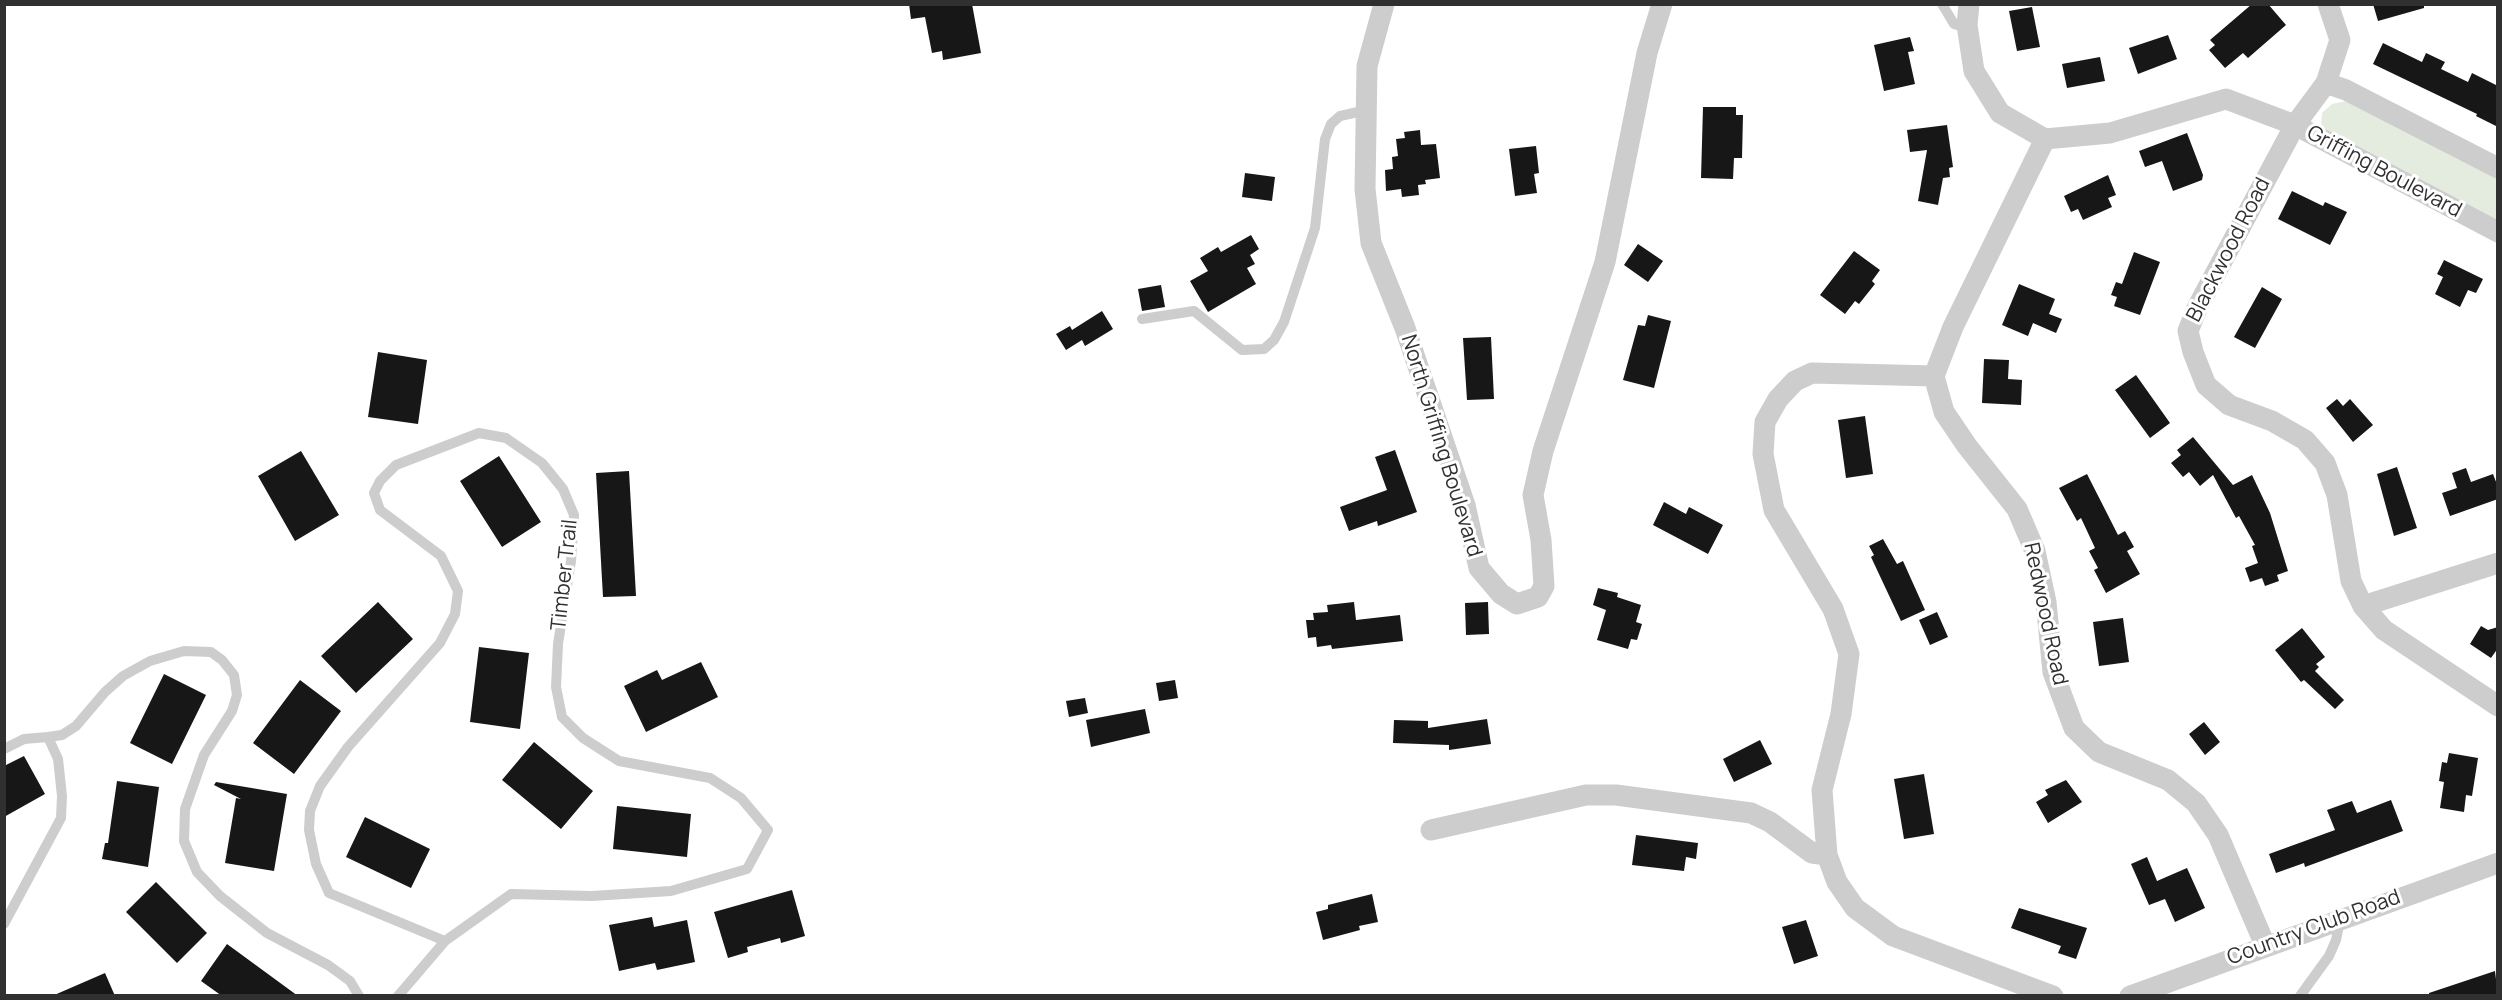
<!DOCTYPE html>
<style>
body{margin:0}
#map{position:relative;width:2502px;height:1000px;overflow:hidden;background:#fff;font-family:Manrope,sans-serif}
canvas{display:block}
.frame{position:absolute;inset:0;border:6px solid #303030;pointer-events:none}
</style>
<div id="map">
<canvas width="2502" height="1000"></canvas>
<div class="frame"></div>
</div>
<script>
const ctx = document.querySelector('canvas').getContext('2d');
ctx.lineJoin = 'round';
function fill(path, color) {
  ctx.fillStyle = color;
  ctx.fill(path, 'evenodd');
}
function shape(rows) {
  const path = new Path2D();
  for (const r of rows) {
    path.moveTo(r[0], r[1]);
    for (let i = 2; i < r.length; i += 2) path.lineTo(r[i], r[i + 1]);
  }
  return path;
}
function trace(path, color, width, dash) {
  ctx.strokeStyle = color;
  ctx.lineWidth = width;
  ctx.lineCap = dash ? 'butt' : 'round';
  ctx.setLineDash(dash || []);
  ctx.stroke(path);
}
function drawText(font, color, halo, rows, align = 'center') {
  ctx.font = font + ' Manrope,sans-serif';
  ctx.lineWidth = 6;
  ctx.setLineDash([]);
  ctx.textBaseline = 'middle';
  ctx.strokeStyle = halo;
  ctx.fillStyle = color;
  for (const [text, x, y, turn = 0] of rows) {
    ctx.save();
    ctx.translate(x, y);
    ctx.rotate((+turn || 0) * Math.PI / 180);
    ctx.textAlign = isNaN(turn) ? turn : align;
    if (halo) ctx.strokeText(text, 0, 0);
    ctx.fillText(text, 0, 0);
    ctx.restore();
  }
}
fill(shape([
 [2347,101,2497,178,2497,224,2329,138,2321,126,2322,113,2332,104]
]), '#e4ebdf');
fill(shape([
 [909,4,972,4,981,53,943,60,942,51,932,53,925,17,911,19],
 [2252,4,2268,4,2286,25,2248,58,2243,53,2225,68,2209,50,2215,45,2210,40],
 [2373,4,2424,4,2424,8,2378,21],
 [2032,7,2040,47,2017,51,2009,11],
 [2168,35,2177,59,2138,74,2129,48],
 [1910,37,1914,51,1908,52,1915,84,1884,91,1874,45],
 [2383,43,2422,62,2426,53,2445,62,2441,69,2468,82,2472,73,2498,86,2498,127,2476,116,2477,114,2373,64],
 [2100,57,2105,81,2067,88,2062,64],
 [1703,107,1736,107,1736,115,1743,115,1742,158,1734,158,1733,179,1701,178],
 [1947,125,1953,167,1949,168,1950,177,1943,178,1938,205,1918,201,1927,150,1910,152,1907,130],
 [1420,130,1421,145,1436,144,1440,178,1425,180,1426,184,1418,185,1419,195,1402,197,1401,189,1386,191,1385,170,1393,169,1392,157,1398,156,1396,139,1405,138,1404,132],
 [2187,133,2203,175,2202,180,2173,191,2162,161,2145,167,2139,151],
 [1536,146,1539,173,1534,174,1537,193,1515,196,1509,149],
 [1245,173,1275,177,1272,201,1242,197],
 [2108,175,2116,195,2108,198,2112,207,2083,220,2078,209,2071,212,2064,196],
 [2292,191,2323,206,2325,202,2347,212,2330,245,2278,219],
 [1251,235,1259,249,1250,255,1255,264,1247,268,1256,284,1208,312,1190,281,1208,271,1200,258,1218,247,1221,252],
 [1638,244,1663,261,1648,282,1624,265],
 [1854,251,1880,270,1872,281,1875,284,1859,304,1855,301,1845,314,1820,295],
 [2134,252,2160,262,2140,315,2114,306,2117,297,2111,295,2116,282,2122,284],
 [2444,260,2483,279,2476,293,2468,290,2460,307,2435,294,2443,277,2437,274],
 [2019,284,2055,299,2049,314,2062,319,2056,333,2033,323,2028,336,2002,325],
 [1161,285,1165,307,1142,311,1138,289],
 [2262,287,2282,299,2255,348,2234,337],
 [1102,311,1113,329,1085,346,1082,340,1066,350,1056,334,1070,326,1072,330],
 [1648,315,1671,321,1654,388,1623,380,1638,325,1645,326],
 [1491,337,1494,399,1467,400,1463,338],
 [378,352,427,360,418,424,368,417],
 [1984,359,2009,360,2008,379,2022,380,2021,405,1982,403],
 [2136,375,2170,423,2150,438,2115,390],
 [2337,399,2343,406,2350,399,2373,425,2353,442,2326,408],
 [1865,416,1873,474,1846,478,1838,420],
 [2193,437,2233,485,2252,475,2270,513,2288,571,2277,575,2279,581,2265,586,2262,578,2250,582,2245,568,2258,563,2252,546,2255,545,2239,516,2236,518,2213,475,2200,486,2189,472,2183,477,2171,463,2181,455,2177,450],
 [1395,450,1417,512,1378,526,1377,521,1349,531,1340,507,1387,490,1375,457],
 [301,451,339,515,295,541,258,476],
 [499,456,541,522,502,547,460,481],
 [2397,467,2417,528,2394,536,2377,474],
 [2466,468,2471,482,2493,474,2498,487,2498,499,2450,516,2442,493,2457,488,2452,473],
 [629,471,636,596,603,597,596,473],
 [2087,474,2118,535,2125,531,2134,547,2127,551,2140,574,2106,593,2094,570,2098,568,2089,551,2095,548,2081,518,2077,521,2059,488],
 [1664,502,1686,514,1689,507,1723,525,1708,554,1653,525],
 [1883,539,1897,564,1903,561,1925,610,1901,621,1871,557,1874,555,1869,546],
 [1598,588,1618,593,1617,597,1641,605,1636,622,1642,624,1637,640,1631,639,1628,649,1597,640,1606,610,1593,605],
 [378,602,413,639,356,693,321,656],
 [1354,602,1356,620,1400,615,1403,641,1332,649,1331,645,1317,647,1316,637,1308,638,1306,620,1314,620,1313,613,1328,612,1327,605],
 [1488,602,1489,634,1466,635,1465,603],
 [1937,612,1948,637,1930,645,1919,620],
 [2123,618,2129,662,2099,666,2093,622],
 [2481,626,2488,630,2498,627,2498,648,2491,658,2470,644],
 [2302,628,2325,657,2316,664,2319,667,2315,671,2344,700,2335,709,2304,680,2301,682,2275,650],
 [479,647,529,653,520,729,470,722],
 [701,662,718,697,646,732,624,686,657,670,662,680],
 [164,674,206,695,172,764,130,743],
 [300,680,341,711,294,774,253,743],
 [1175,680,1178,698,1159,701,1156,683],
 [1085,698,1088,713,1069,717,1066,701],
 [1145,709,1150,733,1091,747,1086,720],
 [1487,719,1491,744,1449,750,1449,745,1393,743,1394,720,1428,721,1428,728],
 [2204,722,2220,742,2205,755,2189,734],
 [1760,740,1772,764,1734,782,1723,759],
 [534,742,593,791,561,829,502,780],
 [2449,753,2478,758,2472,796,2466,795,2464,812,2440,808,2444,782,2439,781,2442,762,2447,763],
 [24,756,45,794,4,817,4,766],
 [1924,774,1934,834,1904,839,1894,779],
 [2066,780,2082,802,2048,823,2036,802,2048,795,2045,790],
 [117,781,159,787,148,867,102,859,105,843,108,843],
 [216,782,287,794,274,871,225,863,236,798,241,799,214,785],
 [2391,800,2403,831,2305,867,2304,863,2276,873,2269,854,2335,830,2327,810,2352,801,2357,813],
 [617,806,691,814,687,857,613,849],
 [365,817,430,849,411,888,346,857],
 [1636,835,1698,843,1696,859,1686,857,1684,871,1632,865],
 [2147,857,2157,881,2187,868,2205,908,2175,922,2165,899,2149,905,2131,864],
 [156,882,207,933,177,963,126,912],
 [792,890,805,936,781,943,780,938,747,947,748,952,728,958,714,912],
 [1372,894,1378,922,1359,926,1360,930,1323,940,1316,912,1328,909,1328,905],
 [2019,908,2087,928,2076,959,2058,953,2061,946,2011,928],
 [652,917,654,927,687,920,695,962,657,970,655,963,619,971,609,925],
 [1806,920,1818,956,1794,964,1782,927],
 [227,944,298,996,222,996,201,981],
 [2495,971,2498,996,2429,996,2429,993],
 [105,973,115,996,52,996]
]), '#171717');
trace(shape([
 [1942,4,1954,24,1967,28],
 [1142,319,1194,311,1242,350,1264,349,1274,340,1284,322,1315,228,1325,139,1331,124,1340,116,1367,110],
 [48,737,62,735,76,726,105,692,123,676,150,661,184,651,211,652,222,660,234,675,237,695,232,711,204,755,185,809,184,841,197,872,220,896,267,933,328,965,350,981,359,996],
 [4,749,24,739,48,737,58,759,62,796,61,818,4,924],
 [398,996,445,941,511,894,592,896,671,891,747,869,768,830,741,798,710,778,619,761,583,738,562,717,556,687,558,644,571,561,574,515,563,489,542,463,506,438,479,433,396,465,380,481,374,493,380,510,441,556,458,591,455,614,440,643,348,747,320,786,310,811,309,830,316,864,329,893,445,941],
 [2300,996,2329,956,2336,940,2340,920]
]), '#cdcdcd', 10);
trace(shape([
 [1384,4,1367,66,1365,189,1371,243,1405,328,1465,505,1479,568,1501,594,1517,604,1538,597,1544,586,1541,540,1533,495,1543,451,1605,262,1647,53,1662,4],
 [1969,4,1967,25,1974,71,2000,113,2045,139,2110,133,2226,99,2295,125,2498,232],
 [2328,4,2340,40,2326,83,2295,125,2198,306,2188,331,2193,352,2206,385,2229,405,2272,421,2305,440,2325,463,2337,495,2351,581,2363,606,2384,630,2498,706],
 [2326,83,2346,90,2498,168],
 [2045,139,1953,327,1934,376,1944,412,1967,446,2017,509,2035,551,2046,602,2053,672,2074,728,2099,752,2168,780,2196,803,2218,835,2265,945],
 [1934,376,1812,373,1795,381,1778,399,1765,422,1763,454,1774,510,1833,609,1849,654,1841,714,1822,790,1827,855,1837,882,1855,908,1893,936,2053,996],
 [2363,606,2498,563],
 [1431,830,1586,795,1616,795,1751,813,1770,822,1812,853,1827,855],
 [2130,996,2498,863]
]), '#cdcdcd', 21);
drawText('21px', '#303030', '#fff', [
 ["Griffing Boulevard",2384,172,28],
 ["Blackwood Road",2229,250,-63],
 ["North Griffing Boulevard",1441,446,73],
 ["Timber Trail",565,575,-84],
 ["Redwood Road",2045,614,78],
 ["Country Club Road",2314,928,-20]
]);
</script>
